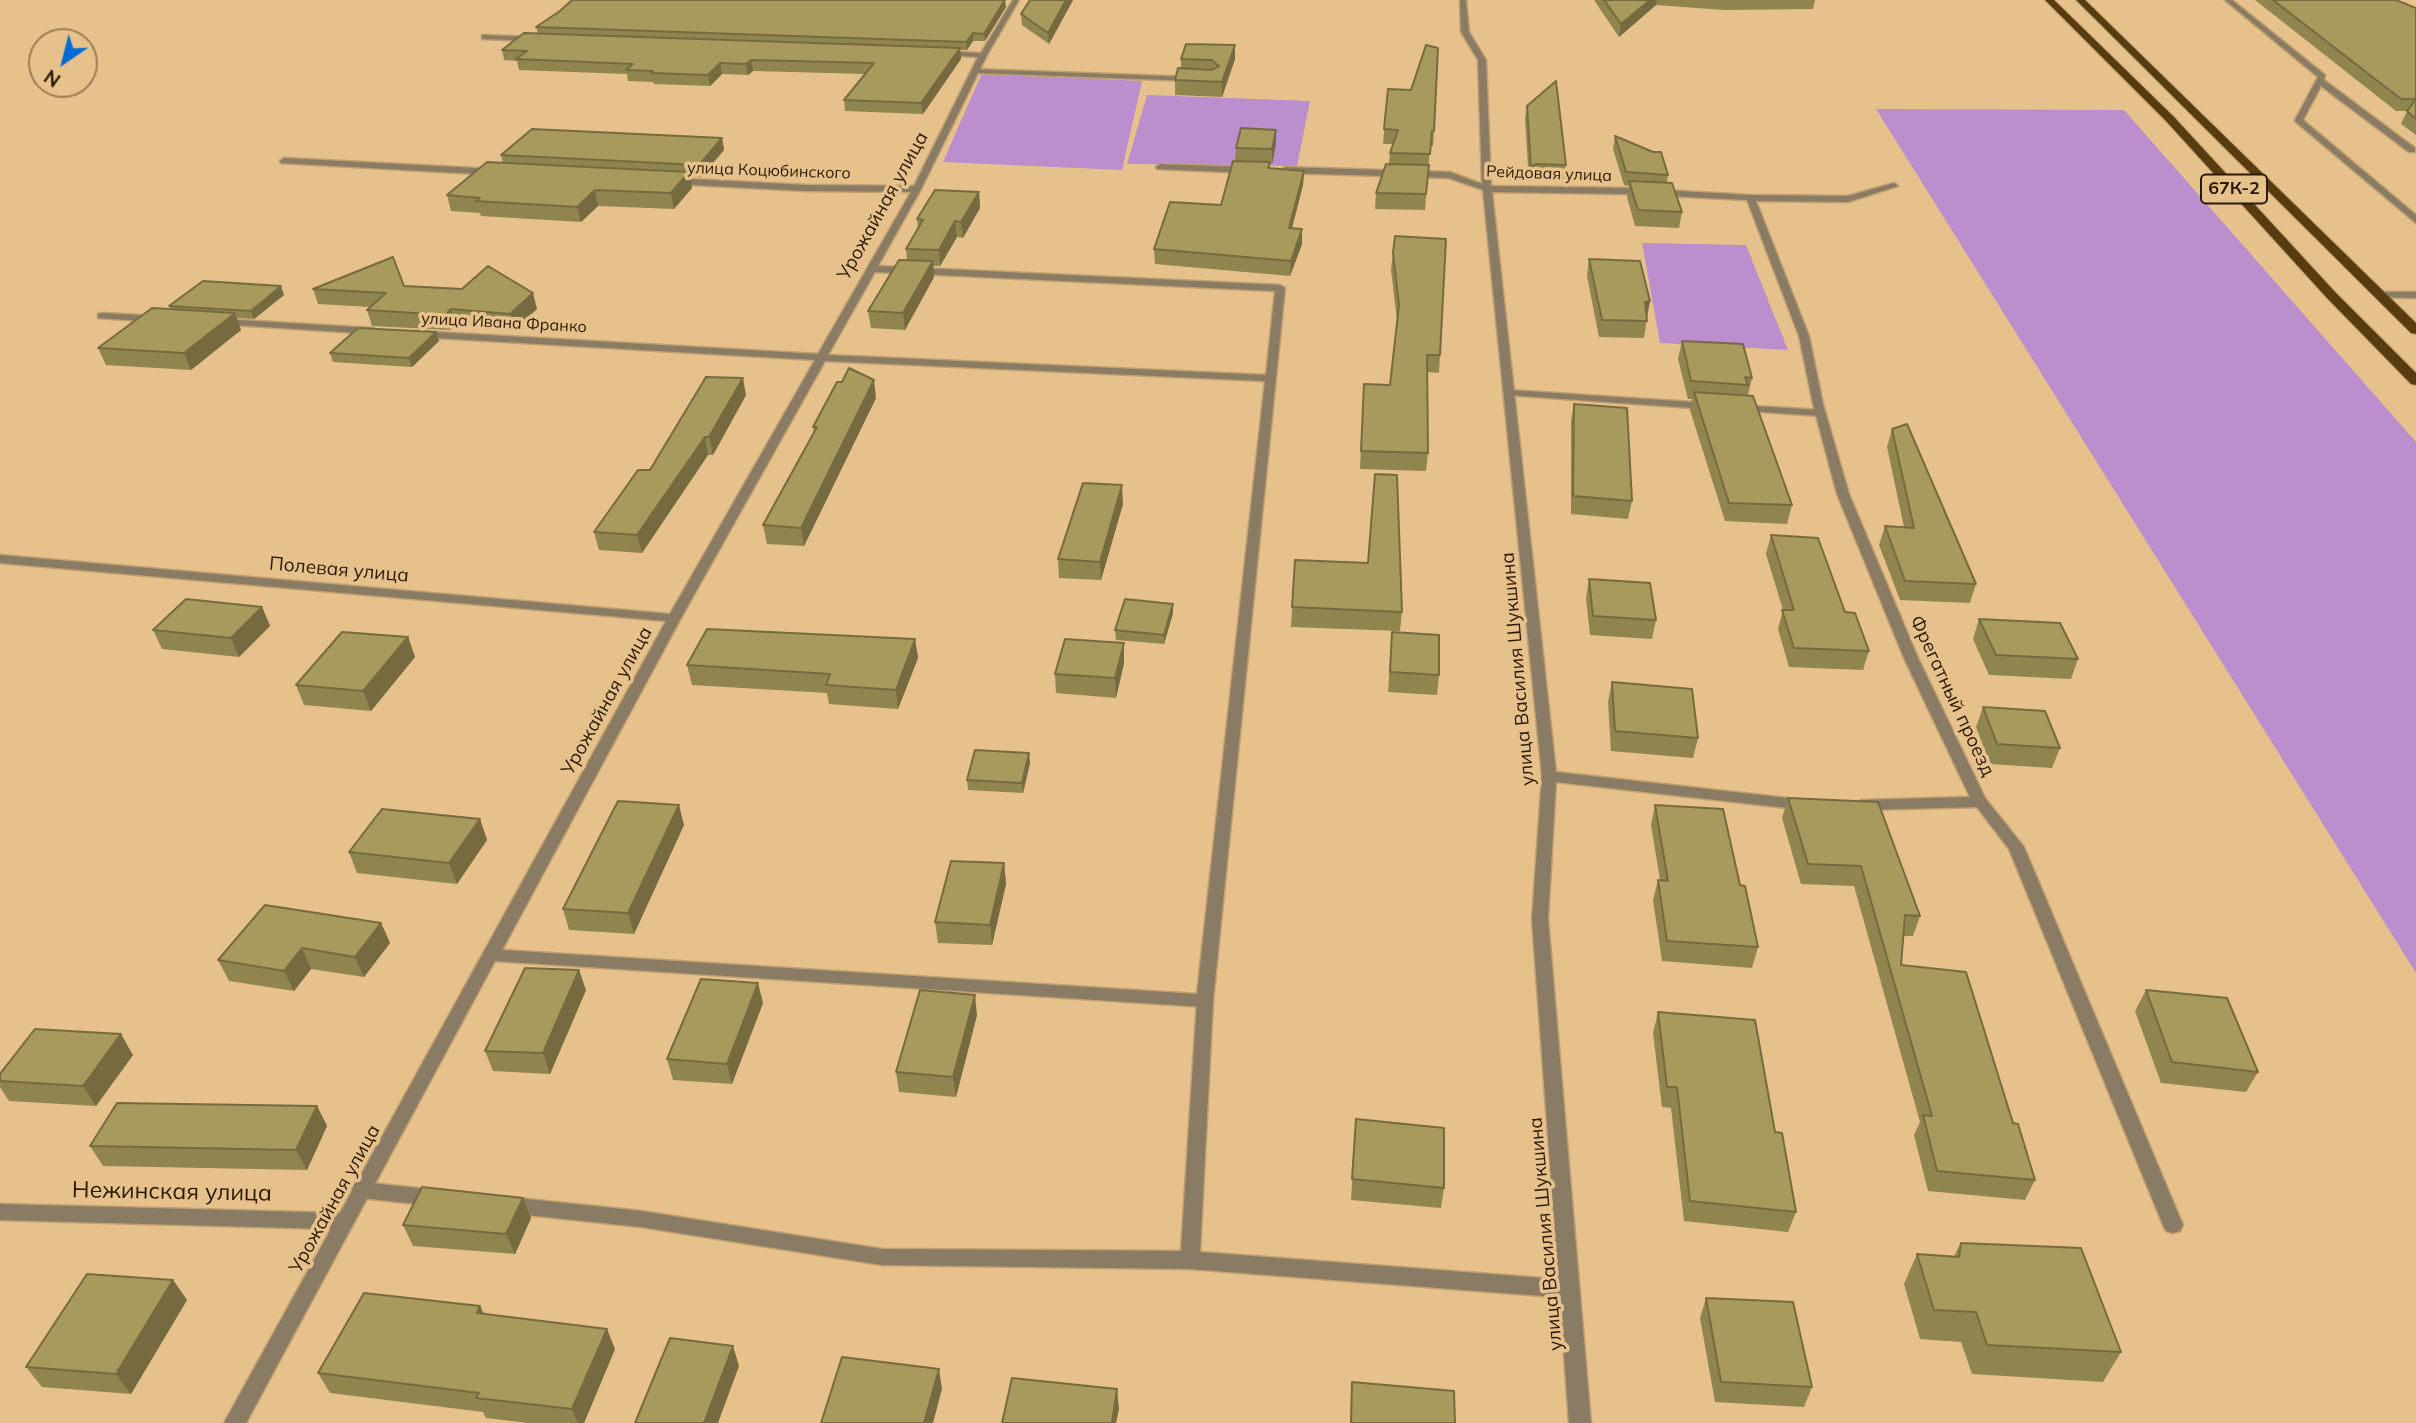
<!DOCTYPE html>
<meta charset="utf-8">
<style>
body{margin:0}
#map{position:relative;width:2416px;height:1423px;overflow:hidden;background:#e7c18b;font-family:Mulish,sans-serif}
canvas{display:block}
.north{position:absolute;left:28px;top:28px;width:70px;height:70px;box-sizing:border-box;background:#e7c18b;border:2px solid #9b7e55;border-radius:50%;rotate:215deg;font-size:19px;font-weight:700;line-height:28px;text-align:center;color:#281a05}
.north::after{content:'';display:block;margin:auto;width:24px;height:32px;background:#036bd3;clip-path:polygon(50% 0,100% 100%,50% 72%,0 100%)}
</style>
<div id="map">
<canvas width="2416" height="1423"></canvas>
<div class="north">N</div>
</div>
<script>
const ctx = document.querySelector('canvas').getContext('2d');
ctx.lineJoin = 'round';
function fill(path, color) {
  ctx.fillStyle = color;
  ctx.fill(path, 'evenodd');
}
function shape(rows) {
  const path = new Path2D();
  for (const r of rows) {
    path.moveTo(r[0], r[1]);
    for (let i = 2; i < r.length; i += 2) path.lineTo(r[i], r[i + 1]);
  }
  return path;
}
function trace(path, color, width, dash) {
  ctx.strokeStyle = color;
  ctx.lineWidth = width;
  ctx.lineCap = dash ? 'butt' : 'round';
  ctx.setLineDash(dash || []);
  ctx.stroke(path);
}
function drawText(font, color, halo, rows, align = 'center') {
  ctx.font = font + ' Mulish,sans-serif';
  ctx.lineWidth = 7;
  ctx.setLineDash([]);
  ctx.textBaseline = 'middle';
  ctx.strokeStyle = halo;
  ctx.fillStyle = color;
  for (const [text, x, y, turn = 0] of rows) {
    ctx.save();
    ctx.translate(x, y);
    ctx.rotate((+turn || 0) * Math.PI / 180);
    ctx.textAlign = isNaN(turn) ? turn : align;
    if (halo) ctx.strokeText(text, 0, 0);
    ctx.fillText(text, 0, 0);
    ctx.restore();
  }
}
fill(shape([
 [982,73,1142,81,1122,170,943,162],
 [1147,95,1310,101,1297,166,1127,164],
 [1876,109,2124,110,2416,442,2416,973],
 [1642,243,1746,245,1788,350,1660,343]
]), '#bb8ece');
const lane = shape([
 [2225,0,2232,0,2325,75,2324,80,2415,148,2415,152,2409,152,2321,86,2303,120,2416,215,2416,223,2296,122,2295,120,2318,77,2225,0],
 [973,69,1193,77,1197,79,1193,81,976,73,972,71,973,69],
 [1510,390,1707,403,1712,406,1707,409,1506,395,1506,391,1510,390],
 [1738,405,1820,410,1826,413,1820,416,1734,410,1733,408,1738,405],
 [1980,797,1985,798,2024,847,2183,1225,2180,1231,2173,1233,2166,1231,2163,1225,2009,849,1973,802,1980,797],
 [1205,995,1211,996,1213,1001,1200,1252,1569,1280,1576,1283,1579,1289,1576,1295,1569,1298,1190,1269,882,1265,641,1227,508,1213,501,1211,499,1205,501,1199,508,1197,641,1211,882,1249,1181,1251,1197,1001,1199,996,1205,995],
 [361,1182,436,1190,443,1192,445,1198,443,1204,436,1206,361,1198,354,1196,352,1190,354,1184,361,1182]
]);
const street = shape([
 [1013,0,1019,0,987,55,921,189,878,266,1280,285,1285,288,1213,1001,1211,1006,1205,1007,495,961,246,1423,224,1423,331,1229,0,1220,0,1204,340,1213,666,621,0,563,0,555,670,614,815,360,418,337,413,334,418,331,818,354,911,192,806,191,673,184,669,181,673,178,806,185,914,186,978,57,941,55,937,53,941,51,981,53,1013,0],
 [875,272,1275,291,1266,375,828,355,875,272],
 [825,361,1265,381,1197,994,502,950,681,618,825,361],
 [1460,0,1466,0,1469,32,1486,60,1491,186,1626,188,1750,195,1848,196,1894,183,1898,186,1848,202,1756,201,1809,336,1823,404,1849,494,1918,658,1987,802,1980,807,1861,810,1854,805,1861,800,1970,797,1904,658,1837,494,1813,404,1799,336,1747,200,1626,194,1492,192,1556,772,1805,800,1812,805,1805,810,1556,782,1548,919,1591,1423,1569,1423,1532,919,1542,776,1483,190,1449,178,1285,173,1281,170,1285,167,1450,172,1482,184,1478,60,1461,32,1460,0],
 [485,35,536,37,540,39,536,41,482,39,482,35,485,35],
 [284,158,495,169,499,172,495,175,281,163,280,161,284,158],
 [1160,164,1247,167,1251,170,1247,173,1157,169,1156,167,1160,164],
 [2380,292,2416,292,2416,298,2377,297,2377,293,2380,292],
 [102,313,157,316,162,319,157,322,98,318,98,314,102,313],
 [222,319,373,328,378,331,373,334,218,324,217,322,222,319]
]);
const primary = shape([
 [2045,0,2054,0,2174,117,2335,292,2416,373,2416,385,2411,384,2327,298,2166,121,2045,0],
 [2076,0,2085,0,2416,323,2416,334,2411,333,2076,0]
]);
trace(lane, '#c1a070', 3);
trace(street, '#c1a070', 3);
trace(primary, '#c1a070', 2);
fill(lane, '#8a7b65');
fill(street, '#8a7b65');
fill(primary, '#573c0f');
fill(shape([
 [1030,0,1073,0,1049,44,1022,25,1021,14],
 [1594,0,1815,0,1813,9,1724,10,1656,5,1619,37],
 [2255,0,2396,0,2416,8,2416,135,2401,124,2407,111,2396,111],
 [1006,7,985,41,973,41,967,50,960,50,961,59,923,114,845,111,844,100,865,74,753,71,748,75,722,74,710,86,654,84,653,82,628,81,627,74,519,70,517,61,504,60,502,50,538,33,536,27],
 [1235,45,1235,59,1222,97,1175,95,1175,80,1181,69,1181,59],
 [1388,89,1434,131,1433,146,1430,146,1425,210,1375,209,1376,193,1389,164,1390,153,1393,144,1383,144],
 [1527,106,1566,165,1564,179,1534,178,1529,182,1525,119],
 [1615,136,1668,175,1667,183,1682,212,1679,228,1635,226,1627,197,1629,186,1624,185,1613,149],
 [722,138,724,150,701,177,690,176,692,188,674,209,598,206,581,222,481,216,480,213,451,211,447,195,503,163,501,155],
 [1276,144,1272,164,1270,164,1270,168,1304,171,1303,185,1292,228,1302,229,1302,244,1290,276,1155,264,1154,249,1221,205,1235,161,1236,148],
 [979,192,980,208,963,238,957,237,940,266,933,266,934,277,905,330,871,328,868,311,907,260,906,249,918,228,917,219],
 [1393,253,1440,355,1439,373,1427,372,1428,453,1426,471,1360,469,1364,384,1390,385,1397,320,1391,270],
 [1589,259,1647,318,1644,338,1599,337,1587,276],
 [404,286,537,309,514,330,456,324,450,330,372,326,367,310,370,307,318,304,313,289],
 [284,295,254,319,237,318,241,330,191,370,106,365,98,348,171,309,169,306],
 [436,332,439,341,412,367,333,362,330,353],
 [1682,341,1752,378,1748,395,1746,396,1792,505,1787,524,1725,521,1690,410,1692,399,1688,399,1678,359],
 [746,395,713,455,708,455,642,553,599,550,594,532,650,470],
 [876,398,804,546,767,544,763,525,814,433,813,427],
 [1574,404,1632,501,1628,519,1571,514,1571,421],
 [1892,429,1976,584,1970,603,1900,600,1879,545,1885,526,1904,527,1887,447],
 [1123,504,1101,580,1059,578,1058,559],
 [1771,535,1845,612,1869,651,1863,670,1789,667,1778,629,1783,610,1766,554],
 [1295,560,1368,563,1402,612,1400,631,1291,627],
 [1589,579,1656,620,1652,639,1590,635,1586,598],
 [1173,604,1173,613,1164,644,1116,640,1115,630],
 [262,607,270,626,239,657,162,649,153,630],
 [1979,619,2078,659,2071,679,1989,675,1973,639],
 [1392,632,1439,675,1437,695,1388,692],
 [408,637,415,657,371,711,304,705,296,685],
 [915,639,918,658,898,709,829,704,827,693,692,685,687,665],
 [1124,643,1124,663,1116,698,1056,693,1055,674],
 [1612,682,1698,738,1693,758,1611,751,1608,702],
 [1983,707,2060,748,2052,768,1990,764,1976,727],
 [1030,763,1023,793,968,790,967,780],
 [1788,798,1920,916,1913,936,1903,936,1901,965,2013,1123,2035,1180,2025,1200,1928,1191,1914,1135,1920,1122,1854,886,1801,884,1782,818],
 [1655,805,1740,885,1758,947,1752,968,1662,961,1653,900,1658,880,1660,880,1651,825],
 [480,819,487,840,457,884,357,873,349,852],
 [684,825,634,934,569,930,563,909],
 [1004,863,1006,884,992,945,938,943,935,922],
 [381,923,390,943,364,977,311,969,294,991,229,981,218,960],
 [586,990,550,1074,493,1071,485,1051],
 [2146,990,2258,1072,2246,1092,2161,1083,2135,1011],
 [763,1003,732,1084,673,1080,667,1059],
 [1658,1012,1775,1132,1796,1212,1788,1232,1684,1221,1671,1108,1662,1107,1653,1033],
 [977,1015,956,1097,899,1092,896,1072],
 [133,1055,96,1106,9,1101,0,1087,0,1074],
 [317,1106,327,1126,307,1170,103,1166,90,1146],
 [1356,1119,1444,1188,1441,1208,1351,1200],
 [531,1218,515,1254,413,1246,403,1225],
 [1961,1243,2121,1352,2103,1382,1972,1374,1961,1342,1920,1339,1904,1284,1917,1254,1954,1256],
 [173,1280,187,1300,131,1394,42,1387,26,1367],
 [1706,1298,1812,1387,1804,1407,1715,1402,1700,1318],
 [484,1314,615,1349,584,1423,528,1423,486,1418,483,1412,330,1393,318,1373],
 [1352,1382,1455,1423,1350,1423]
]), '#90844f');
fill(shape([
 [1005,0,1006,7,985,41,984,34],
 [1066,0,1073,0,1049,44,1048,33],
 [1650,0,1657,0,1656,5,1619,37,1621,24],
 [973,33,973,41,967,50,966,42],
 [1235,45,1235,59,1222,97,1222,82],
 [960,48,961,59,923,114,921,103],
 [751,60,753,71,748,75,746,64],
 [720,63,722,74,710,86,708,75],
 [1276,130,1276,144,1272,164,1272,149],
 [722,138,724,150,701,177,699,165],
 [1535,164,1534,178,1529,182,1531,168],
 [1304,171,1303,185,1288,243,1289,228],
 [689,172,692,188,674,209,671,193],
 [595,190,598,206,581,222,577,207],
 [979,192,980,208,963,238,961,222],
 [955,221,957,237,940,266,939,250],
 [1302,229,1302,244,1290,276,1291,261],
 [933,261,934,277,905,330,903,313],
 [281,286,284,295,254,319,251,311],
 [533,293,537,309,514,330,510,314],
 [1650,301,1647,318,1642,318,1645,302],
 [451,309,456,324,450,330,445,315],
 [235,313,241,330,191,370,184,353],
 [436,332,439,341,412,367,409,358],
 [743,378,746,395,713,455,709,437],
 [874,380,876,398,804,546,801,528],
 [705,437,708,455,642,553,637,535],
 [1122,485,1123,504,1101,580,1100,562],
 [1173,604,1173,613,1164,644,1164,635],
 [262,607,270,626,239,657,231,638],
 [408,637,415,657,371,711,363,691],
 [915,639,918,658,898,709,896,690],
 [1124,643,1124,663,1116,698,1115,678],
 [1029,753,1030,763,1023,793,1022,783],
 [679,805,684,825,634,934,628,913],
 [480,819,487,840,457,884,449,863],
 [1004,863,1006,884,992,945,990,925],
 [381,923,390,943,364,977,355,957],
 [302,948,311,969,294,991,284,971],
 [579,970,586,990,550,1074,543,1053],
 [758,983,763,1003,732,1084,727,1064],
 [975,995,977,1015,956,1097,953,1077],
 [121,1034,133,1055,96,1106,83,1086],
 [317,1106,327,1126,307,1170,296,1150],
 [523,1198,531,1218,515,1254,506,1234],
 [173,1280,187,1300,131,1394,116,1374],
 [480,1306,490,1326,477,1313],
 [607,1329,615,1349,584,1423,578,1423,572,1409],
 [733,1346,739,1366,718,1423,704,1423],
 [939,1369,942,1389,933,1423,924,1423],
 [1117,1389,1119,1409,1116,1423,1112,1423]
]), '#766b40');
const building = shape([
 [572,0,1005,0,984,34,973,33,966,42,536,27,560,11,572,0],
 [1030,0,1066,0,1048,33,1021,14,1030,0],
 [1604,0,1650,0,1621,24,1604,0],
 [2273,0,2396,0,2416,8,2416,99,2401,99,2273,0],
 [524,33,960,48,921,103,844,100,874,63,751,60,746,64,720,63,708,75,651,73,653,71,626,70,633,64,516,59,527,51,502,50,524,33],
 [1186,44,1235,45,1222,82,1175,80,1178,68,1212,70,1219,66,1212,60,1181,59,1186,44],
 [1426,45,1438,48,1434,131,1432,131,1430,154,1390,153,1398,130,1384,129,1388,89,1411,90,1426,45],
 [1556,81,1566,165,1535,164,1531,168,1527,106,1556,81],
 [2416,99,2416,119,2407,111,2416,99],
 [1241,128,1276,130,1272,149,1236,148,1241,128],
 [532,129,722,138,699,165,501,155,532,129],
 [1615,136,1653,152,1661,152,1668,175,1626,172,1615,136],
 [1233,161,1270,162,1268,168,1304,171,1289,228,1302,229,1291,261,1154,249,1170,202,1221,205,1233,161],
 [487,162,689,172,671,193,595,190,577,207,476,201,480,198,447,195,487,162],
 [1386,164,1429,165,1426,194,1376,193,1386,164],
 [1629,181,1672,183,1682,212,1638,210,1629,181],
 [935,190,979,192,961,222,955,221,939,250,906,249,923,220,917,219,935,190],
 [1395,236,1446,239,1440,355,1427,355,1428,453,1361,451,1364,384,1390,385,1399,305,1393,253,1395,236],
 [393,257,404,286,462,289,488,266,533,293,510,314,451,309,445,315,367,310,386,293,313,289,393,257],
 [1589,259,1640,261,1650,301,1645,302,1647,321,1602,320,1589,259],
 [899,260,933,261,903,313,868,311,899,260],
 [203,281,281,286,251,311,169,306,203,281],
 [152,308,235,313,184,353,98,348,152,308],
 [358,328,436,332,409,358,330,353,358,328],
 [1682,341,1743,344,1752,378,1745,377,1748,385,1691,381,1682,341],
 [849,368,874,380,801,528,763,525,817,427,813,427,837,382,842,382,849,368],
 [706,377,743,378,709,437,705,437,637,535,594,532,638,470,650,470,706,377],
 [1694,392,1753,396,1792,505,1729,503,1694,392],
 [1574,404,1627,408,1632,501,1573,496,1574,404],
 [1907,424,1976,584,1905,581,1885,526,1914,528,1892,429,1907,424],
 [1375,474,1397,475,1402,612,1292,607,1295,560,1368,563,1375,474],
 [1083,483,1122,485,1100,562,1058,559,1083,483],
 [1771,535,1818,538,1845,612,1855,613,1869,651,1794,648,1782,610,1794,610,1771,535],
 [1589,579,1650,583,1656,620,1593,616,1589,579],
 [186,599,262,607,231,638,153,630,186,599],
 [1125,599,1173,604,1164,635,1115,630,1125,599],
 [1979,619,2060,623,2078,659,1996,655,1979,619],
 [707,629,915,639,896,690,826,685,830,674,687,665,707,629],
 [342,632,408,637,363,691,296,685,342,632],
 [1392,632,1439,635,1439,675,1390,672,1392,632],
 [1065,639,1124,643,1115,678,1055,674,1065,639],
 [1612,682,1692,689,1698,738,1615,731,1612,682],
 [1983,707,2045,711,2060,748,1997,744,1983,707],
 [975,750,1029,753,1022,783,967,780,975,750],
 [1788,798,1878,802,1920,916,1905,915,1901,965,1966,972,2013,1123,2018,1124,2035,1180,1937,1171,1923,1115,1932,1116,1861,866,1808,864,1788,798],
 [618,801,679,805,628,913,563,909,618,801],
 [1655,805,1723,809,1740,885,1745,886,1758,947,1667,941,1658,880,1668,881,1655,805],
 [382,809,480,819,449,863,349,852,382,809],
 [951,861,1004,863,990,925,935,922,951,861],
 [265,905,381,923,355,957,302,948,284,971,218,960,265,905],
 [525,968,579,970,543,1053,485,1051,525,968],
 [701,979,758,983,727,1064,667,1059,701,979],
 [920,990,975,995,953,1077,896,1072,920,990],
 [2146,990,2227,998,2258,1072,2172,1062,2146,990],
 [1658,1012,1755,1020,1775,1132,1782,1133,1796,1212,1690,1201,1677,1087,1667,1087,1658,1012],
 [35,1029,121,1034,83,1086,0,1081,0,1074,35,1029],
 [117,1103,317,1106,296,1150,90,1146,117,1103],
 [1356,1119,1444,1128,1444,1188,1352,1179,1356,1119],
 [422,1187,523,1198,506,1234,403,1225,422,1187],
 [1961,1243,2081,1248,2121,1352,1987,1345,1976,1312,1934,1310,1917,1254,1959,1257,1961,1243],
 [87,1274,173,1280,116,1374,26,1367,87,1274],
 [364,1293,480,1306,477,1313,607,1329,572,1409,476,1398,479,1393,318,1373,364,1293],
 [1706,1298,1793,1302,1812,1387,1721,1382,1706,1298],
 [670,1338,733,1346,704,1423,635,1423,670,1338],
 [842,1357,939,1369,924,1423,821,1423,842,1357],
 [1012,1378,1117,1389,1112,1423,1002,1423,1012,1378],
 [1352,1382,1454,1391,1455,1423,1351,1423,1352,1382]
]);
fill(building, '#a8995c');
trace(building, '#766b40', 2);
drawText('16px', '#281a05', '#e7c18b', [
 ["улица Коцюбинского",769,171,2],
 ["Рейдовая улица",1549,174,2],
 ["улица Ивана Франко",504,323,3]
]);
for (const [x, y, w] of [
 [2234,189,66]
]) {
  const box = new Path2D();
  box.roundRect(x - w / 2, y - 14.5, w, 29, 5);
  ctx.fillStyle = '#e7c18b';
  ctx.fill(box);
  trace(box, '#281a05', 2);
}
drawText('bold 18px', '#281a05', null, [
 ["67К-2",2234,189]
]);
drawText('19px', '#281a05', '#e7c18b', [
 ["Урожайная улица",883,206,-61],
 ["Полевая улица",339,570,5],
 ["улица Василия Шукшина",1518,669,-95],
 ["Фрегатный проезд",1952,696,65],
 ["Урожайная улица",607,701,-61],
 ["Урожайная улица",335,1199,-61],
 ["улица Василия Шукшина",1546,1234,-95]
]);
drawText('23px', '#281a05', '#e7c18b', [
 ["Нежинская улица",172,1192,1]
]);
</script>
